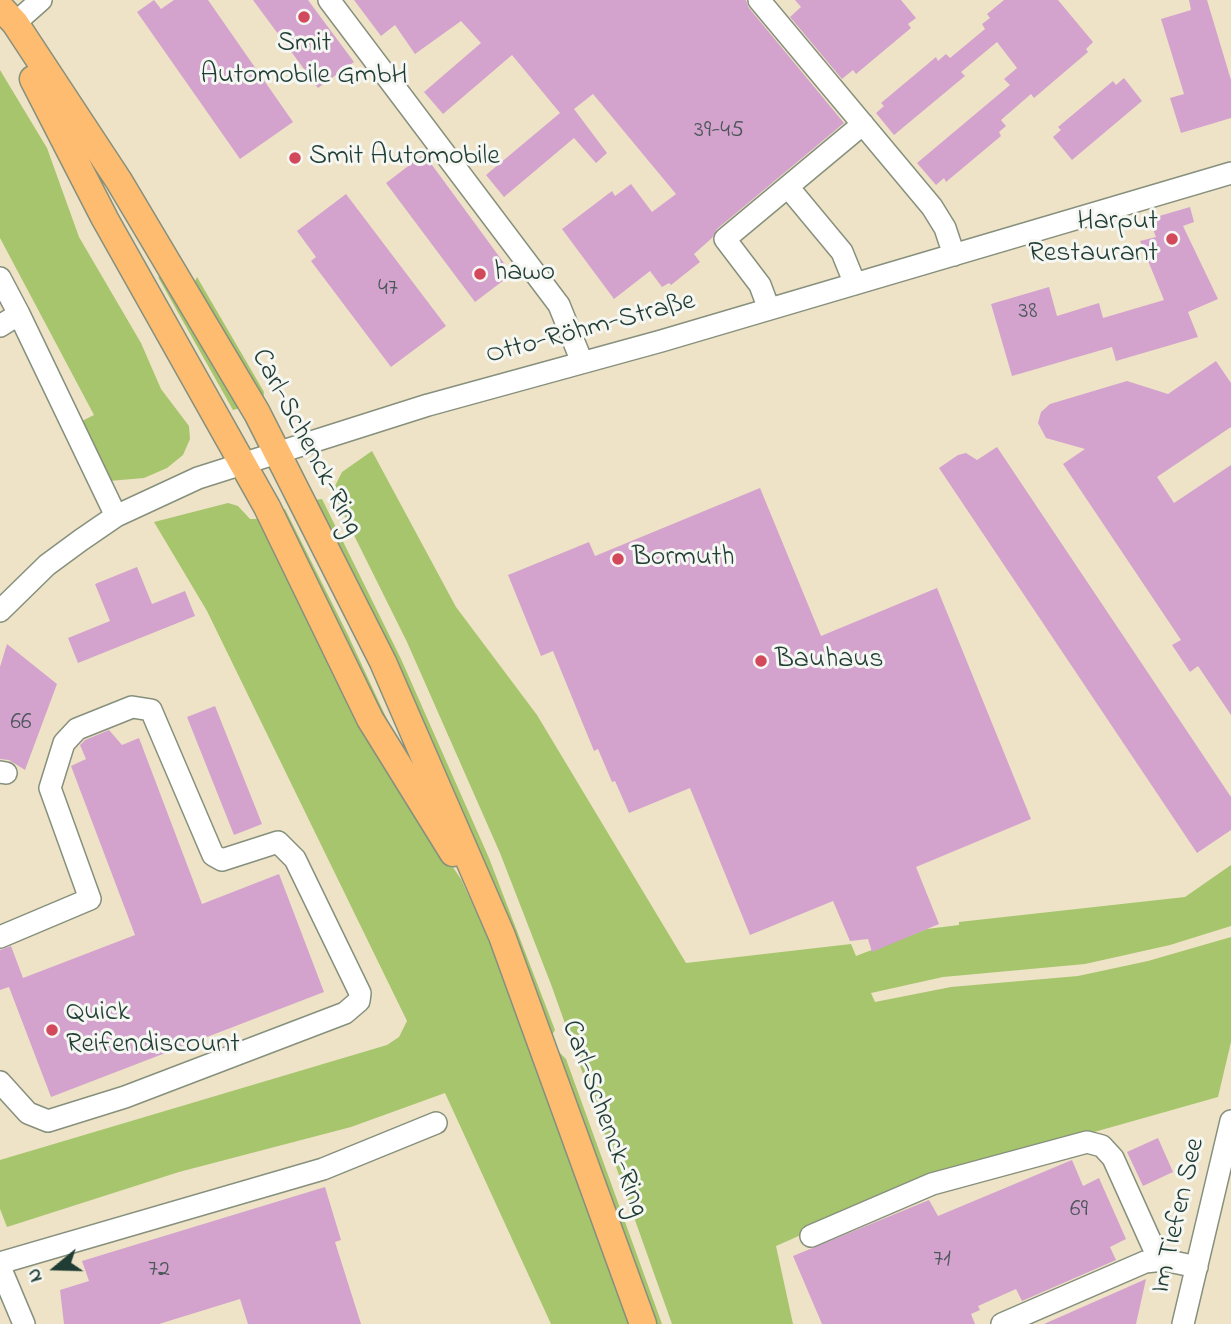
<!DOCTYPE html>
<meta charset="utf-8">
<style>
body{margin:0}
#map{position:relative;width:1231px;height:1324px;overflow:hidden;background:#eee3c6;font-family:"Indie Flower",sans-serif}
canvas{display:block}
.north{position:absolute;left:21px;top:1233px;width:70px;height:70px;-webkit-text-stroke:5px #f6f6f2;paint-order:stroke;rotate:251deg;font-size:19px;font-weight:700;line-height:28px;text-align:center;color:#1f3d34}
.north::after{content:'';display:block;margin:auto;width:24px;height:32px;background:#1f3d34;clip-path:polygon(50% 0,100% 100%,50% 72%,0 100%)}
</style>
<div id="map">
<canvas width="1231" height="1324"></canvas>
<div class="north">N</div>
</div>
<script>
const ctx = document.querySelector('canvas').getContext('2d');
ctx.lineJoin = 'round';
function fill(path, color) {
  ctx.fillStyle = color;
  ctx.fill(path, 'evenodd');
}
function shape(rows) {
  const path = new Path2D();
  for (const r of rows) {
    path.moveTo(r[0], r[1]);
    for (let i = 2; i < r.length; i += 2) path.lineTo(r[i], r[i + 1]);
  }
  return path;
}
function trace(path, color, width, dash) {
  ctx.strokeStyle = color;
  ctx.lineWidth = width;
  ctx.lineCap = dash ? 'butt' : 'round';
  ctx.setLineDash(dash || []);
  ctx.stroke(path);
}
function drawText(font, color, halo, rows, align = 'center') {
  ctx.font = font + ' "Indie Flower",sans-serif';
  ctx.lineWidth = 6;
  ctx.setLineDash([]);
  ctx.textBaseline = 'middle';
  ctx.strokeStyle = halo;
  ctx.fillStyle = color;
  for (const [text, x, y, turn = 0] of rows) {
    ctx.save();
    ctx.translate(x, y);
    ctx.rotate((+turn || 0) * Math.PI / 180);
    ctx.textAlign = isNaN(turn) ? turn : align;
    if (halo) ctx.strokeText(text, 0, 0);
    ctx.fillText(text, 0, 0);
    ctx.restore();
  }
}
fill(shape([
 [0,70,47,148,79,237,141,343,161,389,189,426,190,439,183,455,167,468,144,478,109,481,82,421,94,415,0,238],
 [164,275,240,408,233,410,158,277],
 [197,277,264,392,263,401,194,283],
 [372,451,456,607,537,715,686,963,851,944,856,956,927,929,959,925,959,922,1185,897,1231,865,1231,926,1170,945,1085,964,943,977,871,993,875,1002,951,987,1078,976,1148,961,1231,937,1231,1042,1218,1097,928,1179,776,1246,793,1324,672,1324,552,987,500,853,407,642,337,501,334,488,342,472],
 [322,499,401,659,489,858,555,1030,550,1038,315,500],
 [228,503,238,506,250,519,258,519,377,757,461,879,503,971,629,1324,551,1324,445,1093,351,1127,179,1172,7,1227,0,1209,0,1160,387,1045,399,1037,407,1021,207,611,154,522],
 [285,509,348,635,397,741,390,744,278,511],
 [558,1051,566,1059,662,1324,652,1324]
]), '#a6c56d');
fill(shape([
 [154,0,161,9,174,0,208,0,293,122,240,159,137,12],
 [253,0,308,0,354,62,318,88],
 [354,0,746,0,749,8,844,123,717,229,712,238,694,254,700,262,671,285,669,283,662,287,650,271,614,299,562,229,612,191,615,196,631,184,652,212,676,194,593,94,574,109,607,153,596,163,574,138,504,197,486,175,560,113,512,55,443,114,424,92,481,43,461,21,415,54,395,25,381,36],
 [795,0,901,0,916,18,908,24,911,28,856,74,853,70,842,79,790,17,801,7],
 [1004,0,1058,0,1093,42,1086,49,1088,52,1034,98,1031,94,1001,120,1006,126,999,132,1001,136,946,182,944,178,936,185,917,163,1010,85,1004,79,1017,68,997,42,961,72,965,76,894,135,876,113,884,106,881,103,936,57,938,61,946,54,950,58,985,29,982,24,990,18,987,14],
 [1189,0,1207,0,1231,80,1231,118,1181,133,1170,98,1184,94,1161,19,1191,10],
 [1124,78,1142,101,1072,160,1053,137,1061,130,1058,127,1113,81,1116,85],
 [424,154,512,274,475,302,386,183],
 [346,194,446,326,391,367,311,261,316,257,297,231],
 [1190,207,1194,222,1183,226,1218,299,1188,312,1198,337,1116,361,1112,347,1012,376,991,304,1049,287,1057,316,1099,303,1103,318,1164,300,1140,241,1156,237,1149,219],
 [1216,361,1231,383,1231,427,1157,477,1174,503,1231,465,1231,715,1198,666,1190,672,1172,645,1181,640,1063,464,1085,449,1046,438,1038,423,1041,412,1050,404,1127,381,1168,394],
 [997,447,1231,797,1231,830,1197,853,939,468,958,455,966,453,977,460],
 [760,488,821,636,937,588,1031,819,916,867,939,924,872,952,868,939,850,941,833,901,750,935,690,788,629,813,615,781,612,782,598,749,594,751,553,651,541,656,508,575,589,542,595,556],
 [137,567,152,604,185,591,195,616,78,663,68,638,110,621,95,584],
 [7,644,57,684,25,770,9,760,0,759,0,667],
 [215,706,262,824,234,835,187,717],
 [109,730,122,745,139,738,202,904,279,874,324,992,51,1097,9,987,0,990,0,950,11,946,23,978,135,935,71,766,86,759,80,745,85,740],
 [1158,1138,1173,1172,1143,1186,1127,1152],
 [1072,1160,1083,1186,1099,1178,1126,1239,1110,1247,1116,1260,1022,1301,1016,1289,978,1306,980,1310,971,1314,975,1324,822,1324,793,1256,929,1200,938,1216],
 [325,1187,341,1240,335,1242,361,1324,248,1324,240,1299,159,1324,64,1324,60,1290,89,1281,82,1261],
 [1146,1279,1136,1324,1044,1324]
]), '#d3a3ce');
const minor = shape([
 [329,0,559,305,582,362],
 [759,0,932,207,945,228,954,255],
 [15,23,41,0],
 [788,187,842,252,855,284],
 [0,278,19,314],
 [769,309,760,285,725,239,863,124],
 [0,326,19,314,116,516],
 [0,611,47,565,81,540,116,516,198,478,428,405,661,341,1231,173],
 [0,772,6,773],
 [0,937,90,899,50,788,64,743,77,729,132,707,151,710,213,855,222,860,278,842,295,859,360,993,359,1001,345,1013,125,1097,48,1121,28,1113,0,1082],
 [811,1236,932,1184,1087,1142,1102,1146,1113,1158,1159,1260],
 [0,1263,323,1169,436,1123],
 [0,1267,24,1324],
 [1002,1324,1145,1262,1164,1260,1197,1267],
 [1183,1324,1231,1121]
]);
const major = shape([
 [0,7,15,23,119,181,257,413,383,662,502,936,643,1324],
 [33,79,105,219,267,507,370,719,453,853]
]);
trace(minor, '#86907d', 24);
trace(major, '#86907d', 29);
trace(minor, '#fff', 21);
trace(major, '#fdbc6f', 26);
for (const [x, y, r, color] of [
 [304,17,7,"#d1495b"],
 [295,158,7,"#d1495b"],
 [1172,239,7,"#d1495b"],
 [480,274,7,"#d1495b"],
 [618,559,7,"#d1495b"],
 [761,661,7,"#d1495b"],
 [52,1030,7,"#d1495b"]
]) {
  const dot = new Path2D();
  dot.arc(x, y, r, 0, 2 * Math.PI);
  ctx.fillStyle = color;
  ctx.fill(dot);
  trace(dot, '#f6f6f2', 2.5);
}
drawText('24px', '#4c565a', null, [
 ["39-45",719,132],
 ["47",388,290],
 ["38",1028,313],
 ["66",21,724],
 ["69",1079,1211],
 ["71",942,1261],
 ["72",159,1271]
]);
drawText('28px', '#1f3d34', '#f6f6f2', [
 ["Smit",304,45,"center"],
 ["Automobile GmbH",304,77,"center"],
 ["Smit Automobile",309,158],
 ["Harput",1158,223,"right"],
 ["Restaurant",1158,255,"right"],
 ["hawo",494,274],
 ["Bormuth",632,559],
 ["Bauhaus",775,661],
 ["Quick",66,1014],
 ["Reifendiscount",66,1046]
], 'left');
drawText('28px', '#1f3d34', '#f6f6f2', [
 ["Otto-Röhm-Straße",591,330,-15],
 ["Carl-Schenck-Ring",305,443,62],
 ["Carl-Schenck-Ring",603,1119,70],
 ["Im Tiefen See",1180,1216,-77]
]);
</script>
